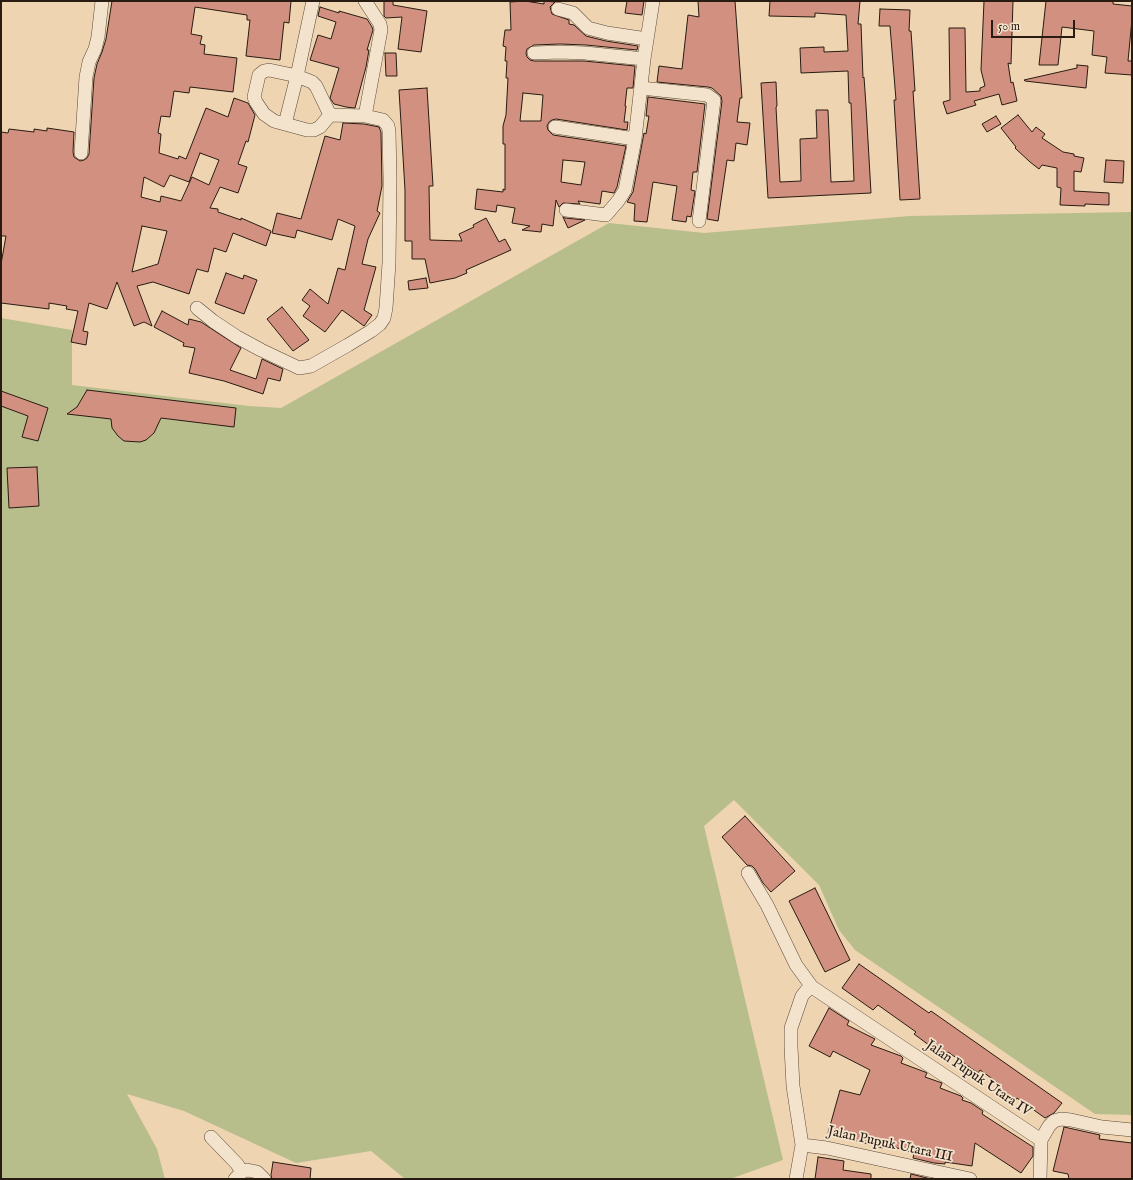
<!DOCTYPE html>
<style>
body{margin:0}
#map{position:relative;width:1133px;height:1180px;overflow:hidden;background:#eed4b1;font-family:"IM FELL English",serif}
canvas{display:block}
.frame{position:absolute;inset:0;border:2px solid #281b11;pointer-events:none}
.scale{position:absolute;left:991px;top:20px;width:84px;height:18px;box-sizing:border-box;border:2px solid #281b11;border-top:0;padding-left:5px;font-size:12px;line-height:14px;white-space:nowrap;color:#281b11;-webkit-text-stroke:3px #f4e3cc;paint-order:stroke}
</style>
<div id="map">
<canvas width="1133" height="1180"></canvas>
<div class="frame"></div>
<div class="scale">50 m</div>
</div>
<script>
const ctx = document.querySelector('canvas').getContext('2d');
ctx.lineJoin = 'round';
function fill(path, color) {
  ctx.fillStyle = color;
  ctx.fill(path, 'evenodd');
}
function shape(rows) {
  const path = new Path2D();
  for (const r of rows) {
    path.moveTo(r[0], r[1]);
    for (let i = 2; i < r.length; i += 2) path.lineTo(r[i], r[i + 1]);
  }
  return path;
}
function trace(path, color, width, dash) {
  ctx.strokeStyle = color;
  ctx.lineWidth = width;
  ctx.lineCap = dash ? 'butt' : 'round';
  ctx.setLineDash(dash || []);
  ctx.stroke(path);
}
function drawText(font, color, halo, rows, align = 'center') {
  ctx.font = font + ' "IM FELL English",serif';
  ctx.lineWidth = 3.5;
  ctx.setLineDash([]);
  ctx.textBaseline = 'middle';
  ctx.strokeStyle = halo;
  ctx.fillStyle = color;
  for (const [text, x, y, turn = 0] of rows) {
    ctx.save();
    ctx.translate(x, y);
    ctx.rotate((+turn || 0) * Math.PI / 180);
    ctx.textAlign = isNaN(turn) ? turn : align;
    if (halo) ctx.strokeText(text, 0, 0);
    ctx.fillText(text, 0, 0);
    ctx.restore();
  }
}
fill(shape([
 [1132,212,1132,1115,1095,1114,855,950,839,930,819,885,734,800,704,826,783,1160,730,1179,405,1179,371,1151,296,1163,184,1111,127,1094,157,1149,165,1179,1,1179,1,318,72,330,72,385,249,406,281,408,609,223,704,233,910,216]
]), '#b8bd8c');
const building = shape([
 [112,1,291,1,289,23,284,22,280,60,246,56,250,20,247,20,247,15,195,7,191,34,202,36,200,44,205,45,204,54,237,58,233,92,190,87,189,93,174,91,170,117,161,116,158,133,161,134,159,153,178,159,179,156,186,159,206,108,228,117,234,98,248,103,255,115,248,142,246,141,238,164,247,167,238,193,220,187,210,208,218,209,218,212,241,220,241,218,271,231,266,246,233,233,226,252,214,248,208,272,197,269,189,294,153,282,137,286,152,326,144,322,134,326,117,282,107,309,89,303,83,331,88,332,86,345,71,342,78,311,66,309,67,306,49,303,49,309,1,303,1,264,6,236,1,236,1,132,8,133,9,129,34,132,34,129,47,131,47,128,74,132,73,152,74,157,80,161,84,160,87,158,89,154,94,78,97,64,102,52,106,39,112,1],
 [200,153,219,160,209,185,192,177,181,201,161,196,160,202,141,197,144,177,164,187,170,175,189,182,200,153],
 [142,226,167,231,158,264,132,272,142,226],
 [384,1,393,1,393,5,427,11,421,52,398,49,402,17,386,18,384,16,384,1],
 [525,1,544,4,544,1,555,2,550,7,552,14,569,20,569,24,574,25,586,36,606,41,638,46,637,50,586,45,560,44,534,45,527,49,526,53,527,57,530,60,534,61,584,61,635,66,633,88,627,88,625,106,626,106,624,122,628,122,627,130,556,119,552,120,549,122,547,126,548,130,553,135,626,146,617,187,614,193,602,191,600,204,578,201,580,204,563,203,559,207,556,200,553,226,542,224,541,232,522,230,530,226,512,223,515,208,497,205,496,212,475,209,477,189,503,192,503,189,505,190,505,144,503,144,503,126,506,115,508,78,506,78,507,61,505,61,506,47,503,46,505,30,511,30,510,2,525,1],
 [523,93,543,95,541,121,520,121,523,93],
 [563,160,585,162,581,185,561,182,563,160],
 [627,1,644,1,642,15,625,13,627,1],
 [698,1,735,1,742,98,740,98,737,122,750,123,747,145,736,143,734,161,727,160,718,221,707,219,722,101,721,96,712,88,708,87,657,82,659,66,682,69,688,15,699,17,698,1],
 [770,1,860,1,858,24,861,24,863,78,864,77,866,106,871,193,768,198,761,83,776,82,777,106,776,107,780,182,801,181,800,139,817,138,816,110,828,110,831,182,854,181,851,103,849,103,848,71,801,73,800,48,824,47,824,52,848,51,846,15,815,13,815,17,769,16,770,1],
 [984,1,1013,1,1011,64,1008,63,1011,83,1013,82,1017,101,1002,105,999,94,974,101,976,105,947,114,943,102,950,100,949,28,965,28,966,92,980,91,980,88,985,86,981,70,984,1],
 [1046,1,1113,1,1113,4,1132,6,1132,19,1128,61,1132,61,1132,75,1105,73,1107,57,1092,55,1094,31,1062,27,1058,65,1039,65,1046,1],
 [320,7,339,13,339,11,367,19,372,27,373,30,367,50,369,50,366,67,355,108,346,107,334,104,330,98,339,68,310,60,318,35,331,39,336,22,318,16,320,7],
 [880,9,910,10,909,31,911,31,915,91,913,91,920,199,900,200,894,100,896,100,890,26,879,26,880,9],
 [385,53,396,53,397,76,386,76,385,53],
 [1077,65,1088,66,1086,88,1025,81,1024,80,1077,68,1077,65],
 [427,88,433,186,429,186,430,240,462,241,459,234,474,227,473,225,486,218,499,242,505,239,511,250,466,270,467,273,455,278,430,283,425,259,412,259,412,241,405,241,405,190,399,90,427,88],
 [648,97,705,104,697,172,693,172,691,190,695,191,691,217,687,216,686,222,672,220,677,186,653,182,647,222,634,221,635,204,627,202,633,192,644,133,646,134,649,116,646,116,648,97],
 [1018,115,1032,132,1036,127,1045,134,1042,138,1063,152,1074,154,1074,156,1084,158,1081,172,1074,171,1074,191,1109,193,1109,205,1085,204,1085,206,1060,205,1061,188,1057,187,1057,168,1042,165,1039,169,1030,162,1015,148,1016,147,1001,128,1018,115],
 [996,116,1001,124,987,132,982,124,996,116],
 [343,123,364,124,379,127,381,132,382,186,377,211,380,213,368,239,362,264,376,267,364,310,372,315,364,326,342,310,325,332,303,316,310,306,302,300,310,289,328,304,338,268,345,270,355,226,338,219,332,240,297,230,295,238,272,233,277,213,301,219,325,136,340,140,343,123],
 [1106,160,1124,161,1123,183,1104,182,1106,160],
 [563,217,565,218,585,220,568,228,563,217],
 [226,273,243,279,244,275,257,280,244,314,215,303,226,273],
 [426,278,428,288,409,290,408,281,426,278],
 [282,307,309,340,293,351,267,319,282,307],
 [162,311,188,325,189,319,201,322,241,348,230,370,256,379,262,359,283,369,280,381,268,378,263,394,224,381,189,373,195,348,183,346,184,343,154,327,162,311],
 [87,390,236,408,234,427,161,418,154,433,146,440,140,442,124,441,118,436,112,428,111,419,67,414,77,407,87,390],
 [1,391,48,408,38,441,22,437,28,416,1,406,1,391],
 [37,467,39,506,9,508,7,468,37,467],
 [745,816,795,871,771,892,763,883,755,869,752,866,747,865,722,837,745,816],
 [815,888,850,960,825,972,789,901,815,888],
 [859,964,929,1013,931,1011,1062,1103,1054,1113,1045,1118,1017,1098,1015,1101,997,1089,1001,1085,980,1070,978,1073,948,1052,945,1057,914,1034,916,1032,878,1005,873,1010,842,988,859,964],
 [829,1008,849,1021,847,1025,875,1039,871,1045,901,1056,903,1058,901,1063,925,1072,927,1073,925,1077,942,1083,940,1088,961,1096,963,1098,962,1100,971,1103,983,1111,982,1114,1033,1147,1033,1156,1021,1173,975,1143,972,1166,945,1162,945,1164,934,1163,913,1158,914,1153,884,1144,883,1148,828,1133,840,1090,860,1095,870,1070,833,1051,830,1057,809,1046,829,1008],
 [1064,1127,1100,1135,1099,1139,1132,1143,1132,1179,1069,1179,1068,1174,1053,1171,1064,1127],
 [818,1157,844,1161,843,1170,871,1174,871,1179,815,1179,818,1157],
 [273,1162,311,1168,310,1179,272,1179,271,1175,273,1162],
 [911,1174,931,1179,910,1179,911,1174]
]);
fill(building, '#d29180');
trace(building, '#281b11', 1);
const street = shape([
 [558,9,573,13,588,28,607,33,647,39],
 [534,53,560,52,585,53,644,59],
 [641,88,707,95,714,100,699,221],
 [330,115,316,86,312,82,297,76,269,70,264,71,259,75,254,97,256,102,264,114,274,121,307,130,314,130,320,127,330,115,365,116],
 [285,124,297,76,313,1],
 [555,127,635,139],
 [81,153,86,77,89,62,95,49,98,37,102,1],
 [566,210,606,215,618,201,625,190,635,139,644,59,653,1],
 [197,308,213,321,237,337,261,350,299,368,311,366,348,345,371,331,380,324,384,318,386,308,389,263,390,179,389,131,388,126,383,120,365,116,381,30,380,24,365,1],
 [748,873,767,905,796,965,812,987,1041,1140],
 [211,1137,237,1164,242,1172],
 [802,1145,827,1148,970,1179],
 [235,1179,242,1172,247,1170,257,1172,264,1179],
 [796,1179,802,1145,793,1086,791,1047,791,1028,802,996,806,991,812,987],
 [1040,1179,1041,1140,1049,1126,1054,1121,1061,1119,1071,1120,1102,1127,1132,1130]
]);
trace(street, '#5a4939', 14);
trace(street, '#f4e3cc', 13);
drawText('14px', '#281b11', '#f4e3cc', [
 ["Jalan Pupuk Utara IV",978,1079,34],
 ["Jalan Pupuk Utara III",890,1145,12]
]);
</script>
